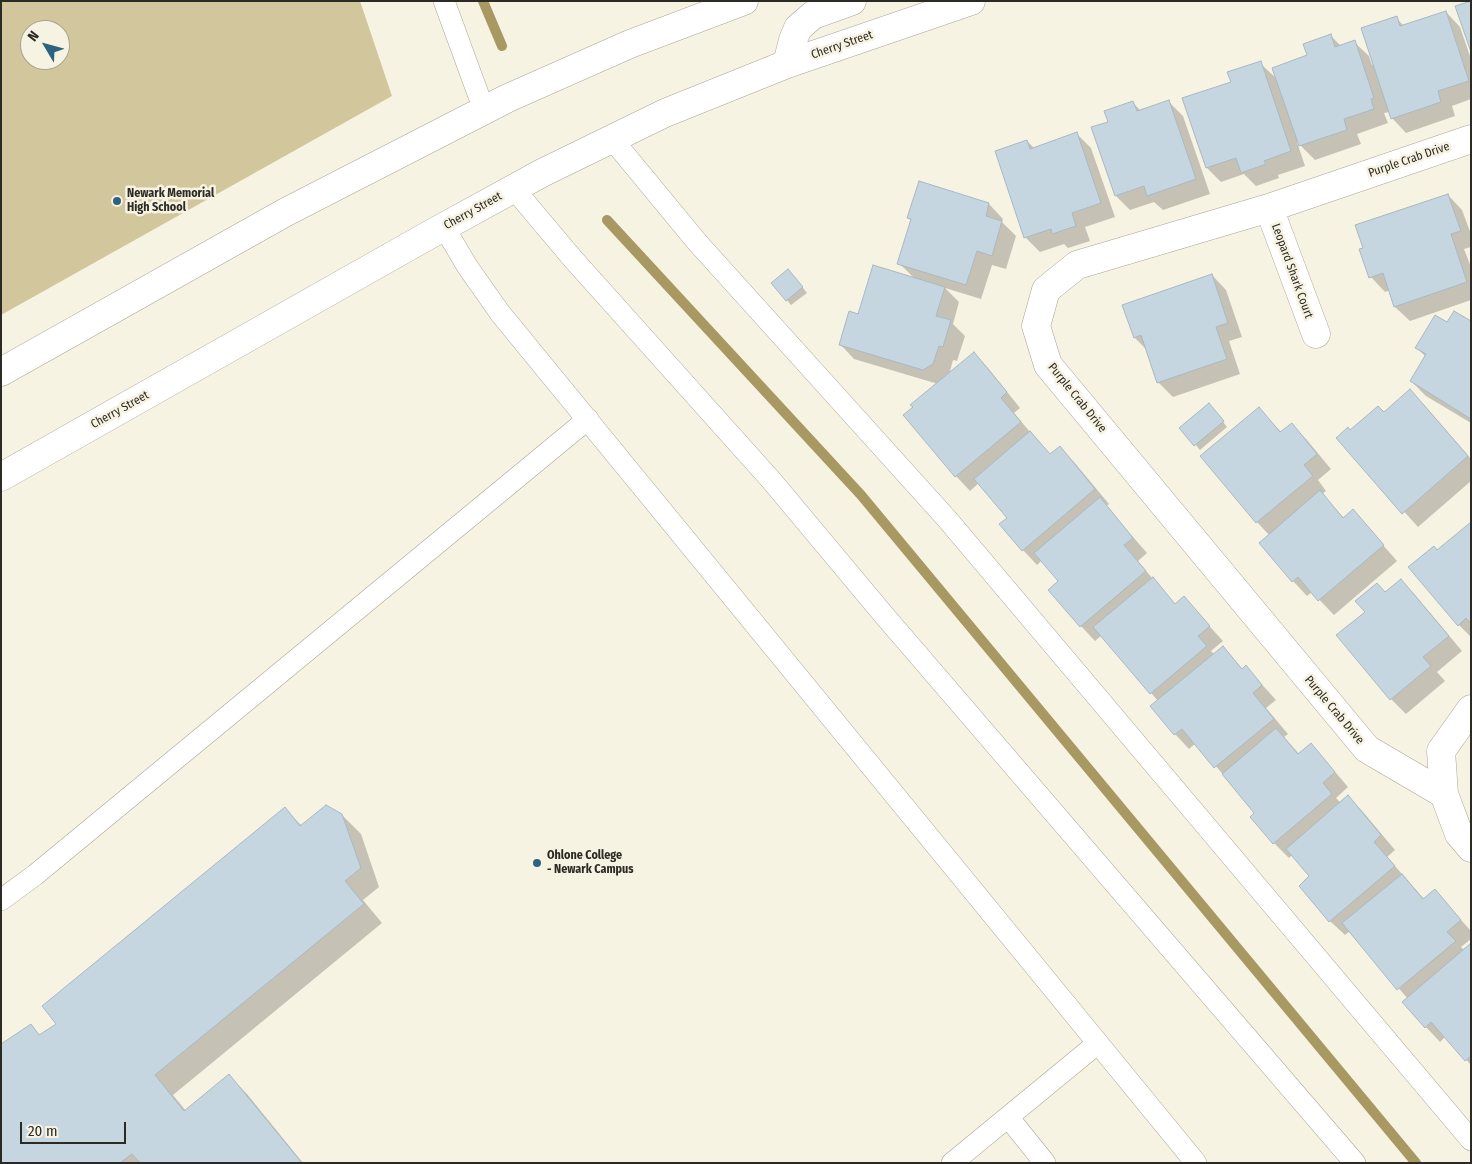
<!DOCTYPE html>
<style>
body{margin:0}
#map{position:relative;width:1472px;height:1164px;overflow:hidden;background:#f7f3e3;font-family:"Fira Sans Condensed",sans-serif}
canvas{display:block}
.frame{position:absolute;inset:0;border:2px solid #2c2a24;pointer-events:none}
.north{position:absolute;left:20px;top:20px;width:50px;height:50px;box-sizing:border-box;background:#f7f3e3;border:1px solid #a6a397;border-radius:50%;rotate:307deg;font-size:14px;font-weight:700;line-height:20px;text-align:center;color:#2c2a24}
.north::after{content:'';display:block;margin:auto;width:18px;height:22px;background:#2e637f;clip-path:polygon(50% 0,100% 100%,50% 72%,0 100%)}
.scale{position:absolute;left:20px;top:1122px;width:106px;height:22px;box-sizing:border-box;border:2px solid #2c2a24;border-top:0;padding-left:6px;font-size:15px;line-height:18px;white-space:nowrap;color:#2c2a24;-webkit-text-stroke:4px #f7f3e3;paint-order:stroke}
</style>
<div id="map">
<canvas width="1472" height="1164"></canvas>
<div class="frame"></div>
<div class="north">N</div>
<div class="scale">20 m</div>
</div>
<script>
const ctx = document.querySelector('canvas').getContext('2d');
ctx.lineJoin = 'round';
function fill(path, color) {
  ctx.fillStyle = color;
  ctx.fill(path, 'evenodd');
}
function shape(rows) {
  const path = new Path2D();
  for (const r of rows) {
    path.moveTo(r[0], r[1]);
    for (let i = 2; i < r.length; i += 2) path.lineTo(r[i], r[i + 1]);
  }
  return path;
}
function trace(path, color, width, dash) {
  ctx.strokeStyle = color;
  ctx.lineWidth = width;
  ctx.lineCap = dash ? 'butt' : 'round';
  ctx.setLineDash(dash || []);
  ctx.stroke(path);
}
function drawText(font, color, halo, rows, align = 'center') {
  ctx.font = font + ' "Fira Sans Condensed",sans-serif';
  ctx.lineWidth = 5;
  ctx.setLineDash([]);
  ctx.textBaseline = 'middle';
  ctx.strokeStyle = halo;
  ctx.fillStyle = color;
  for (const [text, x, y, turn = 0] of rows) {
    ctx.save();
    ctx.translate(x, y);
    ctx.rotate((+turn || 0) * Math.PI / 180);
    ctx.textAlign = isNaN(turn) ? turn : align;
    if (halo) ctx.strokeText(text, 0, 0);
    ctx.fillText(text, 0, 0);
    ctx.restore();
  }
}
fill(shape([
 [1,1,360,1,392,96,1,315],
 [30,30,60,30,60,60,30,60]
]), '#d2c79c');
fill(shape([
 [1446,12,1460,27,1471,59,1471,99,1452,106,1455,116,1406,133,1392,118,1390,112,1384,113,1388,123,1357,134,1361,144,1315,160,1297,142,1305,166,1278,175,1279,178,1256,186,1244,174,1221,182,1207,168,1184,99,1232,83,1260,63,1278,80,1309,56,1330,35,1341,46,1354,42,1369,56,1372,65,1374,64,1396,18,1404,26],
 [1168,101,1183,116,1210,194,1163,210,1154,202,1130,210,1116,196,1093,128,1110,122,1133,103,1141,111],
 [1077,134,1091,148,1115,217,1085,227,1090,241,1068,248,1064,244,1040,252,1026,238,996,152,1027,141,1034,148],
 [1448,195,1462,210,1471,234,1471,247,1464,249,1471,267,1471,300,1410,321,1395,307,1390,290,1385,292,1371,277],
 [989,204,1003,219,1002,222,1016,236,1006,269,992,265,981,299,945,288,959,302,953,324,965,336,957,361,953,360,949,375,974,354,988,368,1020,408,1014,413,1035,438,1051,455,1059,448,1074,462,1109,504,1106,506,1147,553,1138,561,1157,584,1176,605,1184,598,1223,641,1211,651,1215,655,1223,648,1243,670,1246,667,1276,700,1266,708,1288,734,1284,737,1300,755,1311,745,1325,760,1348,787,1336,798,1341,803,1348,797,1363,812,1395,850,1387,857,1425,900,1435,891,1471,931,1471,939,1461,947,1464,950,1471,944,1471,1065,1445,1037,1440,1042,1426,1027,1404,1003,1408,999,1350,931,1345,935,1330,921,1311,876,1293,854,1289,858,1274,843,1252,817,1256,813,1196,743,1189,749,1175,734,1158,701,1102,635,1095,641,1081,626,1059,581,1042,560,1037,565,1023,550,1009,518,979,483,970,491,956,476,938,384,854,359,840,344,859,315,914,278,899,263,912,221,908,217],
 [793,275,807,293,791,305,773,283],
 [1212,275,1226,290,1242,337,1229,341,1240,374,1173,397,1158,382,1147,350,1135,338],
 [1471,323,1471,423,1426,396,1411,381,1426,357,1417,348,1448,324],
 [1424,405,1471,459,1471,481,1418,527,1338,438,1385,414],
 [1259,409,1282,433,1292,425,1306,439,1331,469,1318,480,1326,491,1322,494,1344,518,1353,511,1397,561,1334,615,1312,592,1307,596,1293,581,1261,543,1269,535,1257,522],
 [1214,410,1227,427,1200,450,1181,428],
 [1471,523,1471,637,1459,625],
 [1401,581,1415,595,1462,651,1437,672,1445,681,1406,714,1391,699,1338,635],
 [284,808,302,826,342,815,361,834,379,887,363,900,382,923,173,1095,186,1111,229,1076,247,1094,303,1163,1,1163,30,1026,41,1036,58,1024]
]), '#0003');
trace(shape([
 [483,1,502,46],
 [607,220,861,495,1416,1163]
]), '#a89962', 10);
const building = shape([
 [1471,1,1471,52,1455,6,1471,1],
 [1446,11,1469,81,1438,91,1441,102,1391,119,1361,28,1397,16,1400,26,1446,11],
 [1331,34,1335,47,1355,40,1374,98,1371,99,1374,109,1344,119,1347,130,1299,146,1272,68,1307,55,1303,44,1331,34],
 [1261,61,1291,151,1264,161,1266,164,1241,173,1236,158,1206,168,1182,98,1231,82,1227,72,1261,61],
 [1169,100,1196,179,1147,196,1144,186,1115,196,1091,127,1108,122,1104,111,1133,101,1137,111,1169,100],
 [1077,132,1101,203,1072,213,1076,226,1052,234,1051,229,1024,238,995,151,1027,140,1030,149,1077,132],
 [919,181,989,203,986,216,1002,221,992,256,977,251,966,285,897,264,911,219,907,218,919,181],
 [1448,194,1461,231,1451,234,1467,282,1394,307,1383,273,1369,278,1359,249,1363,248,1355,225,1448,194],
 [873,265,945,287,936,316,951,320,943,347,939,346,933,364,923,370,839,345,849,311,858,314,873,265],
 [788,269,803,287,786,301,771,283,788,269],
 [1212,274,1228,323,1216,327,1227,359,1157,383,1141,335,1134,338,1122,305,1212,274],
 [1454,311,1471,321,1471,419,1410,381,1426,354,1415,348,1435,315,1447,322,1454,311],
 [974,352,1007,392,1001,398,1021,422,955,477,903,415,913,407,910,405,974,352],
 [1410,389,1468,456,1402,514,1336,438,1348,427,1350,430,1378,406,1384,412,1410,389],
 [1209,403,1224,421,1194,446,1179,428,1209,403],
 [1259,407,1280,432,1292,423,1317,454,1304,465,1313,476,1256,523,1200,456,1259,407],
 [1030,431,1050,454,1060,446,1095,489,1022,551,999,524,1007,518,974,479,1030,431],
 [1320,490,1343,518,1353,509,1384,545,1318,601,1298,577,1292,582,1259,543,1320,490],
 [1100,497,1133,538,1124,545,1146,571,1080,627,1048,590,1058,581,1034,553,1100,497],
 [1471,522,1471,623,1466,618,1458,626,1408,567,1434,546,1437,550,1471,522],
 [1153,577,1175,604,1184,596,1210,626,1198,636,1207,646,1150,694,1093,627,1153,577],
 [1401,579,1449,636,1423,657,1431,666,1390,700,1336,635,1365,612,1355,601,1377,583,1385,592,1401,579],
 [1223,646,1242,669,1246,665,1262,685,1253,693,1274,719,1214,768,1182,729,1174,735,1150,706,1223,646],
 [1276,728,1298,754,1311,743,1335,772,1323,783,1332,794,1273,844,1250,817,1254,813,1222,774,1276,728],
 [1348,795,1381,835,1374,842,1395,866,1329,922,1299,886,1309,876,1286,849,1348,795],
 [326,805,342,814,361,868,345,881,364,904,155,1075,184,1111,229,1074,302,1163,140,1163,132,1154,120,1163,1,1163,1,1044,31,1024,39,1035,56,1024,42,1006,285,807,300,826,326,805],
 [1402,874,1423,899,1435,889,1461,920,1447,932,1456,941,1397,990,1342,923,1402,874],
 [1471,943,1471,1056,1465,1061,1431,1022,1425,1028,1402,1002,1471,943]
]);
fill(building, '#c6d6e0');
trace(building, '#a8b8c1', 1);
const service = shape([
 [444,1,484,110],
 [612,139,697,242,947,519,1471,1140],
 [514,189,573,259,771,480,883,614,1355,1163],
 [444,227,467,266,500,313,1196,1163],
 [1,900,35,875,588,419],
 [1008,1117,1045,1163],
 [952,1163,1098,1043]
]);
const minor = shape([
 [1269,208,1316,334],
 [1471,709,1441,751,1444,794,1459,834,1471,848],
 [1444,794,1367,749,1048,365,1036,326,1046,290,1077,265,1269,208,1471,139]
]);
const secondary = shape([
 [787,64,793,40,798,28,813,15,852,1],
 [1,372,286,212,508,98,630,44,744,1],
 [1,477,429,235,542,173,665,113,787,64,971,1]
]);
trace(service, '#a9a596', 22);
trace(minor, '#a9a596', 29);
trace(secondary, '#a9a596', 29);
trace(service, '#fff', 21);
trace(minor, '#fff', 28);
trace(secondary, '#fff', 28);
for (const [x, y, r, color] of [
 [117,201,5,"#2e637f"],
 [537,863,5,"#2e637f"]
]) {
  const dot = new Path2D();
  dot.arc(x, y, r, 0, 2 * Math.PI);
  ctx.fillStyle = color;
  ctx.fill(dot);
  trace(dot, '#f7f3e3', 2);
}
drawText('12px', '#2c2a24', '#f7f3e3', [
 ["Cherry Street",842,45,-19],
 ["Purple Crab Drive",1409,160,-19],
 ["Cherry Street",473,211,-29],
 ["Leopard Shark Court",1292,271,70],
 ["Purple Crab Drive",1077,398,51],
 ["Cherry Street",120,410,-29],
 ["Purple Crab Drive",1334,710,50]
]);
drawText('bold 12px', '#2c2a24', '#f7f3e3', [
 ["Newark Memorial",127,194],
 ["High School",127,208],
 ["Ohlone College",547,856],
 ["- Newark Campus",547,870]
], 'left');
</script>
